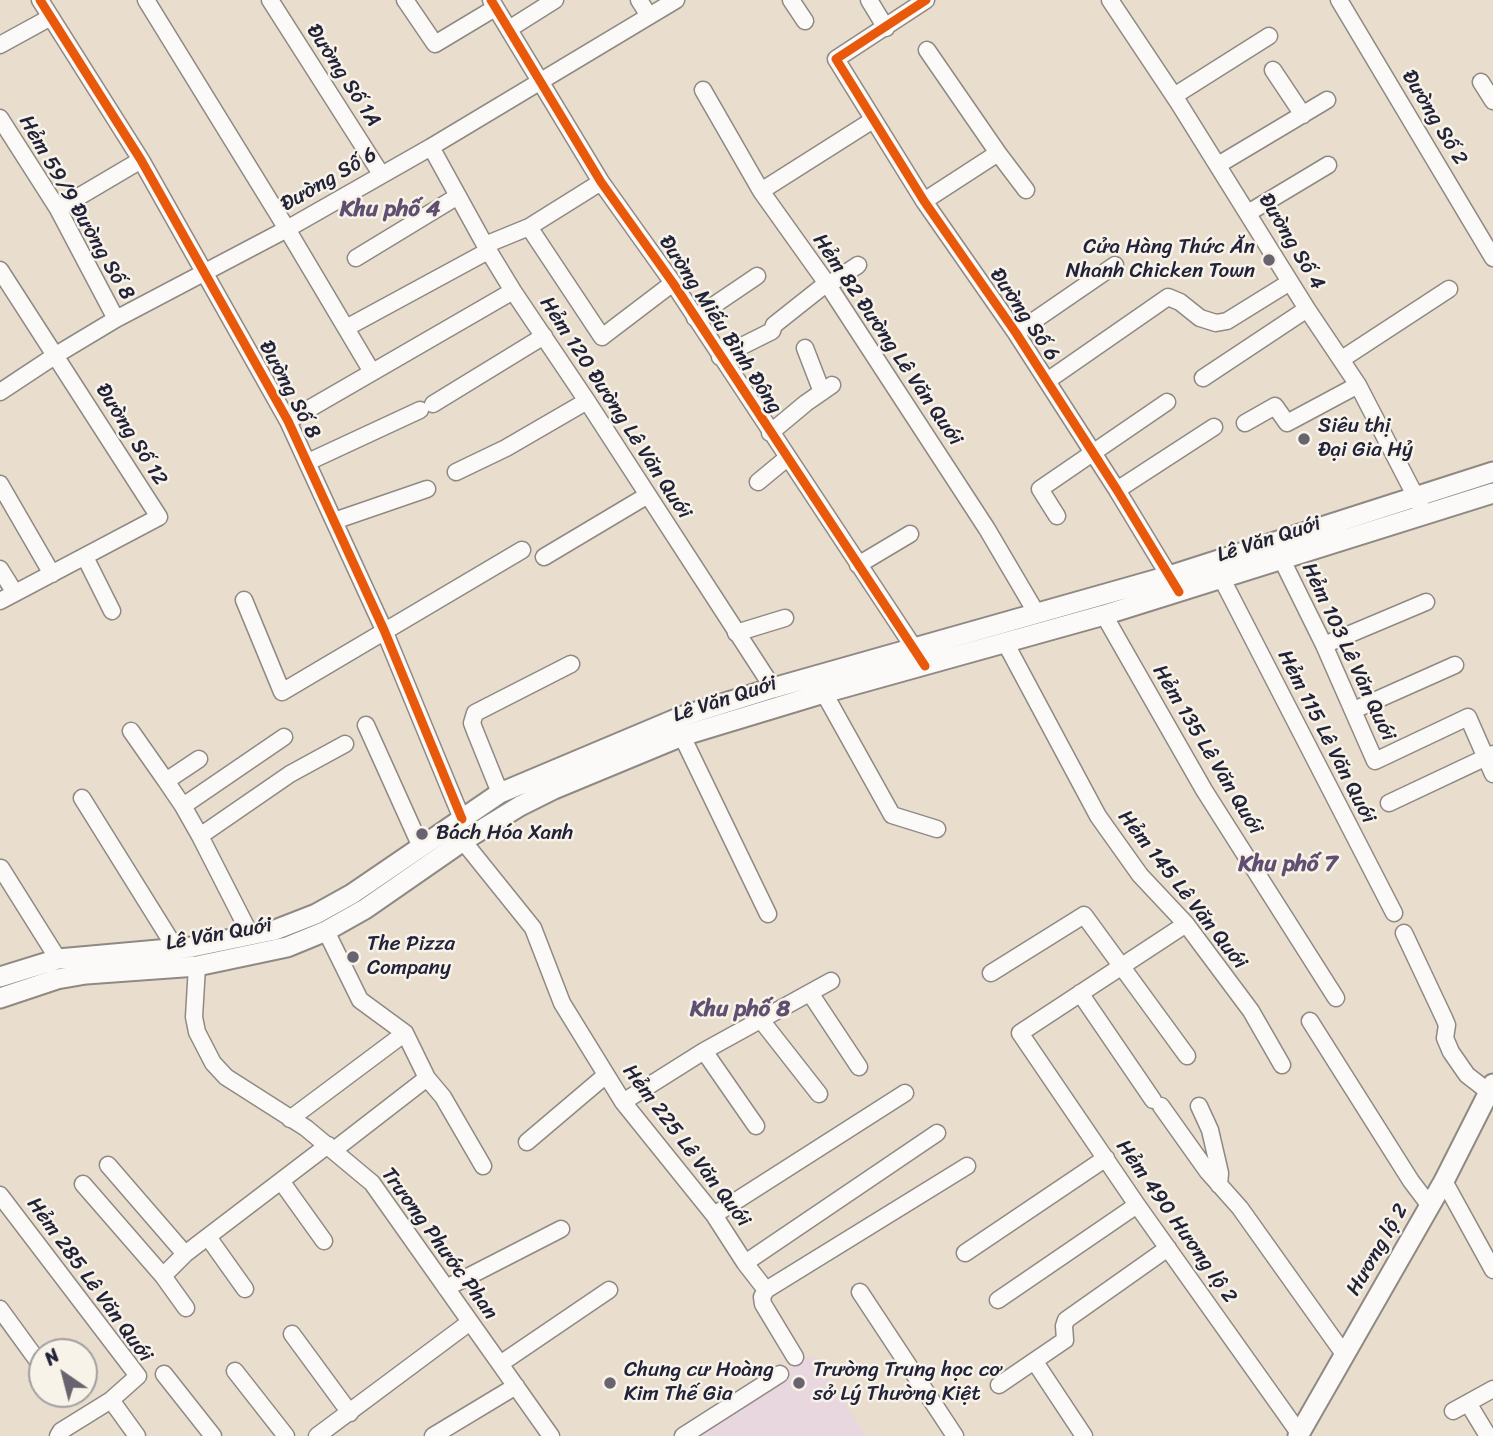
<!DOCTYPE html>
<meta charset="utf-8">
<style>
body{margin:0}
#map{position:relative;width:1493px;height:1436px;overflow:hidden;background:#e9ddcd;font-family:Sriracha,sans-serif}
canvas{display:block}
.north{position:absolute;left:28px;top:1338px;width:70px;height:70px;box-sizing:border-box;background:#f7f3e8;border:2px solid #a29fa3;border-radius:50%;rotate:325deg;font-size:19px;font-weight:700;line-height:28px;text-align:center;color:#22223b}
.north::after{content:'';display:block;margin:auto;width:24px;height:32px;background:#68636e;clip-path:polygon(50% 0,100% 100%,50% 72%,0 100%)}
</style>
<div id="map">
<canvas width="1493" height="1436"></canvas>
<div class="north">N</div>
</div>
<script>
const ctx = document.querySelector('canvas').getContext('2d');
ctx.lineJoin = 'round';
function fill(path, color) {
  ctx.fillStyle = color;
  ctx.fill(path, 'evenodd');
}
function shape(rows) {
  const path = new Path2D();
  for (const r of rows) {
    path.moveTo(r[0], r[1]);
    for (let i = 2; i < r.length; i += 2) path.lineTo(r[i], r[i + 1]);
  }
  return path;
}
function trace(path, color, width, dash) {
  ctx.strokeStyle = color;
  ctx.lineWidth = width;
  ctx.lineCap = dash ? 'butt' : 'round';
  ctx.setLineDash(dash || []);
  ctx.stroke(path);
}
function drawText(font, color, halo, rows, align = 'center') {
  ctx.font = font + ' Sriracha,sans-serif';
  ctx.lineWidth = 5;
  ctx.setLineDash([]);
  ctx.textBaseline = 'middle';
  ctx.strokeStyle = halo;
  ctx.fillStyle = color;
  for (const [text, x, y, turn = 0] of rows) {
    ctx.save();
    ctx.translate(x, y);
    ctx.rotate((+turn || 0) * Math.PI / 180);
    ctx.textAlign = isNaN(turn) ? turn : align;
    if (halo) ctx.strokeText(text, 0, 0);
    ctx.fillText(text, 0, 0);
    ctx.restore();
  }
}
fill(shape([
 [813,1355,866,1436,680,1436]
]), '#e8d7df');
const minor = shape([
 [40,0,141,160,288,421,384,630,462,819],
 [146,0,287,229,372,372],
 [270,0,381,174],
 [405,0,435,44,495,8],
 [491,0,601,182,673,283,920,657],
 [639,0,649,16],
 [791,0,805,21],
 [869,0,886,28],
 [926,0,836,59,924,201,1016,333,1117,490,1174,584],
 [1110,0,1178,102,1307,309,1358,385,1420,505],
 [1339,0,1493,258],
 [509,29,555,0],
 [0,45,51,17],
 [927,50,998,153],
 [1273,70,1303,115],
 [1481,82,1493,101],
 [703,90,761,191,828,285,987,529,1037,614],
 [1174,96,1269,36],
 [0,118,58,209,116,319],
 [431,147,485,245,513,291,587,401,773,688],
 [1218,165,1327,100],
 [761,191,873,120],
 [924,201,998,153,1026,190],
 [58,209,141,160],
 [1248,213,1328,165],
 [529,227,602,337,673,283],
 [485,245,529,227,601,182],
 [356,258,458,196],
 [0,270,159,517,0,601],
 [828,285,858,265],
 [695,318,757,276],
 [346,328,488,251],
 [1016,333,1115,265],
 [805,348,822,392],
 [720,357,772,331,774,325,827,283],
 [1342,359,1449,289],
 [1203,378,1307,309],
 [1047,381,1168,297,1180,302,1200,318,1216,323,1227,321,1290,282],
 [0,392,56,355,116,319,287,229,431,147,676,0],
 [433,404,544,336],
 [288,421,513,291],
 [1245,423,1275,406,1287,423,1358,385],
 [770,433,806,403,832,385],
 [308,462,420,410],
 [456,472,506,448,587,401],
 [758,482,787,458],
 [0,484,52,574],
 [1117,490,1214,427],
 [1057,516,1040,489,1167,402],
 [334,521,427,489],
 [85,557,112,611],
 [544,557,648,495],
 [1282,560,1324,645,1375,761,1468,717,1493,774],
 [858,565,910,534],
 [0,569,15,593],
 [1222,579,1394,913],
 [244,600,282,692,522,550],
 [1104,615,1204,790,1336,998],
 [736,633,785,618],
 [1006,644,1098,816,1140,875,1186,924,1251,1011,1282,1065],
 [1324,645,1426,602],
 [824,693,892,815,937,829],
 [1354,710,1455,665],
 [366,725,421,847],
 [131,731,166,781],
 [682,736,768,914],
 [500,793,475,731,472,723,475,713,571,664],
 [82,798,176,949],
 [1389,803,1493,754],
 [183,806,166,781,199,759],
 [200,836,183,806,284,737],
 [463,841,533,928,562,1003,623,1102,714,1215,745,1263,766,1290,762,1297,763,1304,795,1357],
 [1,868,58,959],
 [1186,924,1020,1033,1137,1205,1299,1433],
 [326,931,360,1000,405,1033,427,1078,443,1097,483,1166],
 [1404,933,1444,1018,1447,1025,1445,1038,1451,1052,1467,1075,1489,1092],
 [251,936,200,836,290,774,345,744],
 [197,966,194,1017,197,1032,213,1063,226,1077,306,1128,372,1183,551,1436],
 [991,973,1084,915,1187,1056],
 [810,993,859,1067],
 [1080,993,1153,1100],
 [761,1020,819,1094],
 [1310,1021,1411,1181,1430,1206],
 [704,1051,756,1126],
 [623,1102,704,1051,831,981],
 [1161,1106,1208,1172,1240,1208,1344,1354],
 [1199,1106,1210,1130,1220,1173,1219,1185],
 [290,1119,405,1033],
 [527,1142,606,1075],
 [334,1150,427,1078],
 [108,1165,185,1254],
 [281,1181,324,1241],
 [1444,1181,1493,1270],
 [83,1184,163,1276,185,1254,328,1145],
 [0,1195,138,1376,111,1400,61,1431,58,1436],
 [714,1215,905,1093],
 [208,1237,245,1289],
 [965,1253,1106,1158],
 [745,1263,937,1133],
 [163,1276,186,1308],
 [446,1288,561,1229],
 [766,1290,967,1166],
 [860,1292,955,1436],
 [998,1300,1137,1205],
 [0,1309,40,1364],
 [292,1334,350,1413],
 [1035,1362,1084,1436],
 [500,1364,609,1290],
 [235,1371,286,1436],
 [164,1374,213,1436],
 [999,1385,1065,1340,1064,1326,1066,1320,1168,1248],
 [111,1400,137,1436],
 [1468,1403,1488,1436],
 [1453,1411,1493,1389],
 [317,1436,470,1322],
 [433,1436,516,1386],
 [683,1436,780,1374]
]);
const major = shape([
 [0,977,58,959,192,947,275,930,316,914,352,894,500,793,683,716,773,688,1169,576,1493,472],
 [0,998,57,979,86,974,197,966,287,947,326,931,365,909,463,841,520,806,554,789,682,736,824,693,1104,615,1493,493],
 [1298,1436,1444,1181,1493,1084]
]);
trace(minor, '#8f8984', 19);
trace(major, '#8f8984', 23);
trace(minor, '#fcfaf8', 16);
trace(major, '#fcfaf8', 19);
trace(shape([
 [40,0,141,160,288,421,384,630,462,819],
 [491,0,601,182,673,283,925,666],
 [926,0,836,59,924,201,1016,333,1117,490,1179,592]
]), '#e8590c', 9);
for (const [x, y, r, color] of [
 [1269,260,7,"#68636e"],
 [1304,439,7,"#68636e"],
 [422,834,7,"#68636e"],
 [353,957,7,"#68636e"],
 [610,1383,7,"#68636e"],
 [799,1383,7,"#68636e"]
]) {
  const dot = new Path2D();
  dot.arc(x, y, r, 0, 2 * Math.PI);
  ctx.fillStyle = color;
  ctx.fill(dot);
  trace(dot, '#f7f3e8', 2.5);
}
drawText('21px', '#22223b', '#f7f3e8', [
 ["Đường Số 1A",343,76,57],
 ["Đường Số 2",1434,118,59],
 ["Đường Số 6",329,180,-30],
 ["Hẻm 59/9 Đường Số 8",76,208,60],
 ["Đường Số 4",1291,242,59],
 ["Đường Số 6",1024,315,56],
 ["Đường Miếu Bình Đông",720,325,57],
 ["Hẻm 82 Đường Lê Văn Quới",887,340,56],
 ["Đường Số 8",289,390,62],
 ["Hẻm 120 Đường Lê Văn Quới",615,408,57],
 ["Đường Số 12",131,435,58],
 ["Lê Văn Quới",1269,540,-18],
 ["Hẻm 103 Lê Văn Quới",1348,652,65],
 ["Lê Văn Quới",725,700,-18],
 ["Hẻm 115 Lê Văn Quới",1326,737,63],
 ["Hẻm 135 Lê Văn Quới",1207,750,59],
 ["Hẻm 145 Lê Văn Quới",1182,890,52],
 ["Lê Văn Quới",219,935,-10],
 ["Hẻm 225 Lê Văn Quới",686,1146,53],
 ["Hẻm 490 Hương lộ 2",1176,1222,55],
 ["Trương Phước Phan",439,1244,54],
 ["Hương lộ 2",1378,1250,-60],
 ["Hẻm 285 Lê Văn Quới",89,1280,54]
]);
drawText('21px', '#22223b', '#f7f3e8', [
 ["Cửa Hàng Thức Ăn",1255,248,"right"],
 ["Nhanh Chicken Town",1255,272,"right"],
 ["Siêu thị",1318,427],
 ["Đại Gia Hỷ",1318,451],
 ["Bách Hóa Xanh",436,834],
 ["The Pizza",367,945],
 ["Company",367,969],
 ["Chung cư Hoàng",624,1371],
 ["Kim Thế Gia",624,1395],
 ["Trường Trung học cơ",813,1371],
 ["sở Lý Thường Kiệt",813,1395]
], 'left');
drawText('bold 23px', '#604f71', '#f7f3e8', [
 ["Khu phố 4",390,210],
 ["Khu phố 7",1288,865],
 ["Khu phố 8",740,1010]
]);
</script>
